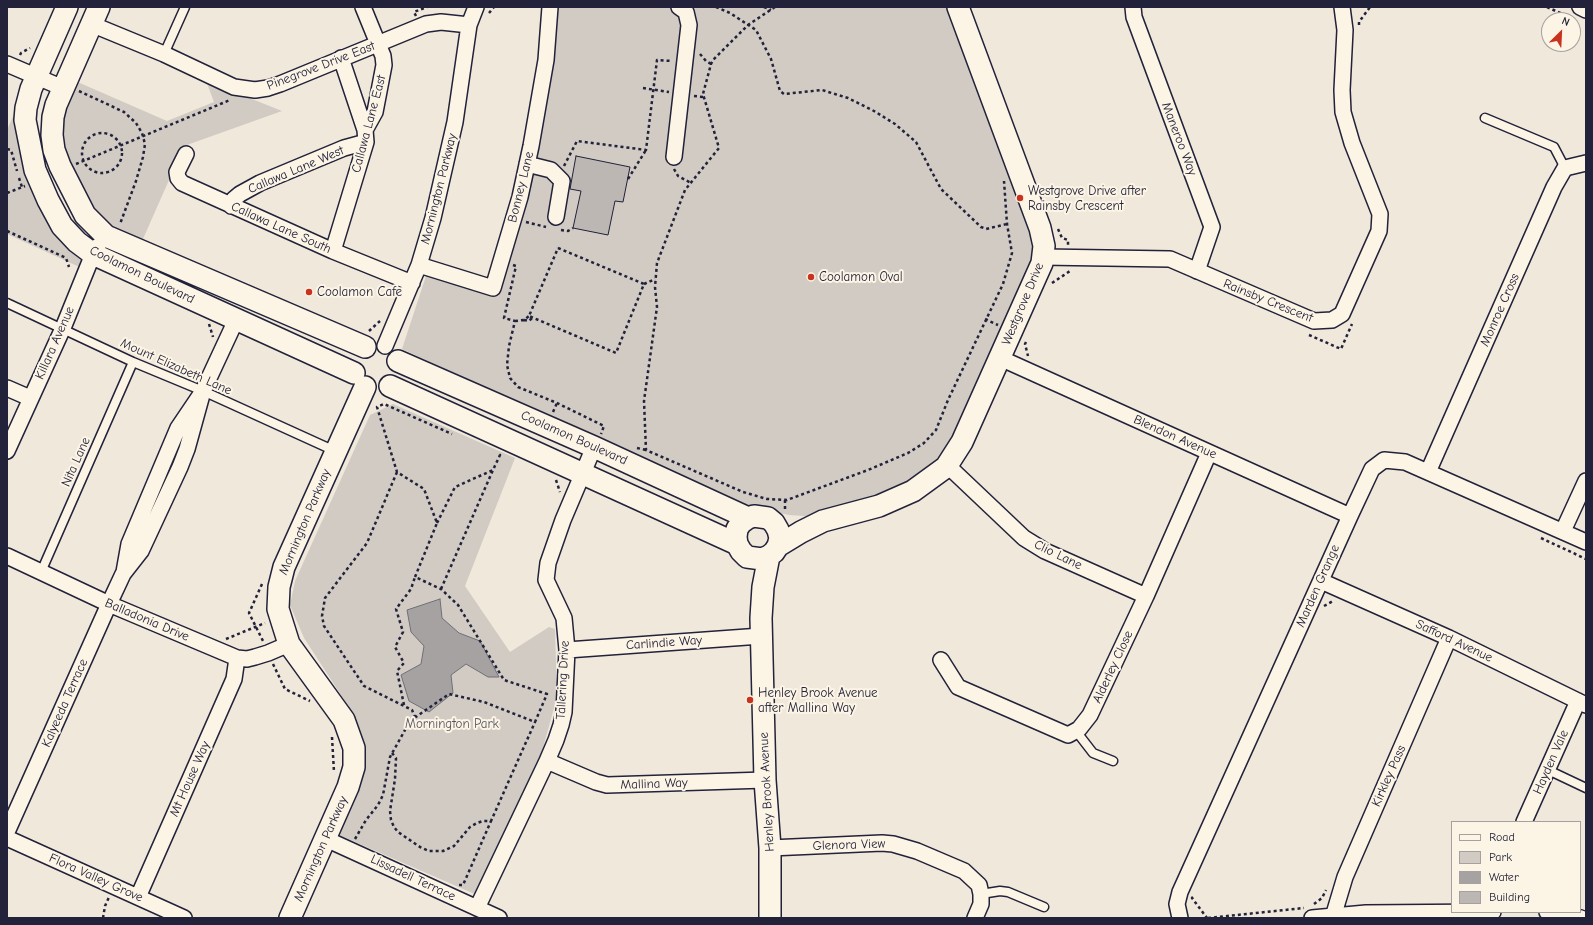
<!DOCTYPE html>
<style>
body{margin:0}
#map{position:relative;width:1593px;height:925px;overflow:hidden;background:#efe8db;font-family:"Comic Neue",sans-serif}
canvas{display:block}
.frame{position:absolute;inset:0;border:8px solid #22223b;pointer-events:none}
.legend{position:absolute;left:1451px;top:821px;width:130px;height:92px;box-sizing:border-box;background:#fcf5e5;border:1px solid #a5a1a1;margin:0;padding:5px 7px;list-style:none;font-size:12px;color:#22223b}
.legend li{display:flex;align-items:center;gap:8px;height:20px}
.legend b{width:20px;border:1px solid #a5a1a1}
.north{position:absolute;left:1541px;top:12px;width:40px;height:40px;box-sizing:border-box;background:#fcf5e5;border:1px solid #a5a1a1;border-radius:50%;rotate:24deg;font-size:11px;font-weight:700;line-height:16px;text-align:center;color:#22223b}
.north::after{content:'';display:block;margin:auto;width:14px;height:18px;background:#c8321e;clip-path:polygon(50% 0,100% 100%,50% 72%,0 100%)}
</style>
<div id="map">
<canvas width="1593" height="925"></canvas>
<div class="frame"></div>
<ul class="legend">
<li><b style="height:5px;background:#fcf5e5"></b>Road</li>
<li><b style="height:11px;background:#d1cbc3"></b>Park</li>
<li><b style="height:11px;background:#a6a2a2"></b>Water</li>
<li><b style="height:11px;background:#bcb7b3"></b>Building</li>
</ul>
<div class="north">N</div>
</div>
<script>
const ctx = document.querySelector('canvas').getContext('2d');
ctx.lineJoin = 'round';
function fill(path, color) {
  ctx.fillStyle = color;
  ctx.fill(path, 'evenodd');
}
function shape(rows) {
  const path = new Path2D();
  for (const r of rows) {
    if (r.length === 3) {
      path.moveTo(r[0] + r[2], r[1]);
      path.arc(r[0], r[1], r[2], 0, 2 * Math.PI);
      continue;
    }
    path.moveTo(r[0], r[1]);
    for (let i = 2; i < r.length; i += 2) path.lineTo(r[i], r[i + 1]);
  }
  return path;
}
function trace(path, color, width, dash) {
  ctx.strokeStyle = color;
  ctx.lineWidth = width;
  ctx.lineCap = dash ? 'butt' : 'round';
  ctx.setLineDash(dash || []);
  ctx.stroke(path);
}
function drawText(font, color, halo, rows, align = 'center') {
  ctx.font = font + ' "Comic Neue",sans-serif';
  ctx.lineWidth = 4;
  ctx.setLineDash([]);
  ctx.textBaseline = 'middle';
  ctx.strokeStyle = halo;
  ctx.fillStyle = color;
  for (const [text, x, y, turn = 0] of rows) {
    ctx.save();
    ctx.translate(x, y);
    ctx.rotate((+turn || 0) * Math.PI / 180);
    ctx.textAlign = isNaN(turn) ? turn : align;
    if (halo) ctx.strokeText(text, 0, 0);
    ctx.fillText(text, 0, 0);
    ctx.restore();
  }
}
fill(shape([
 [558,7,951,7,1034,224,1038,263,942,461,900,489,819,517,789,515,741,505,402,349,426,276,495,297,524,200,550,66],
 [205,78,242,95,282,111,184,146,139,248,85,215,57,124,73,80,167,121,214,102],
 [22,96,35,170,93,254,86,270,7,234,7,130],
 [393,404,515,458,465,586,510,652,549,627,555,629,557,697,541,755,477,895,339,835,359,783,363,747,354,715,304,638,290,605,295,581,370,415]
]), '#d1cbc3');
const water = shape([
 [440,599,442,618,459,633,480,641,499,677,488,677,466,664,451,675,453,693,429,712,409,701,401,675,421,664,424,646,411,632,407,610,440,599]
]);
fill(water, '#a6a2a2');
trace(water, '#716f79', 1);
const building = shape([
 [576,156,630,167,623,202,615,201,608,235,573,228,581,191,570,189,576,156]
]);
fill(building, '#bcb7b3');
trace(building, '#22223b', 1);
const lane = shape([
 [164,54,185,7],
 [1485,118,1554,147,1565,168],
 [7,303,133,362,203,391,335,451],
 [41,572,133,362],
 [1076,731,1093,753,1113,761],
 [1548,770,1586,788],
 [981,894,1000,891,1008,892,1044,907]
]);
const street = shape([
 [1133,7,1134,17,1212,227,1197,271],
 [1580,7,1586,10],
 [91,24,164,54,234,87,255,90,268,88,280,84,426,24,441,22,469,25],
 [341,58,365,130],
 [7,64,63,88],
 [186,154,177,172,178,178,182,183,333,251,412,283],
 [674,157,689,25,686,12,679,7],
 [527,164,551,170,562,181,556,217],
 [231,206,234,199,240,194,260,183,344,148,366,142],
 [333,251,366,142,365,130,375,112,384,65,383,56,363,7],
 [1043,257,1170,259,1314,321,1332,320,1342,314,1379,231,1380,214,1352,143,1343,112,1342,90,1345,30,1342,7],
 [419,265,493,288,520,197,531,146,546,60,550,7],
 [385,346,419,265,433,218,455,122,469,25,476,7],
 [1000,358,1350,516],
 [7,388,30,398],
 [7,451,63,328,93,254,98,246],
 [947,465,1024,538,1045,551,1146,596],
 [1428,472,1554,187,1565,168,1586,163],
 [1563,531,1586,481],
 [7,556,109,604,237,658,247,659,255,657,268,653,289,644],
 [124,572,129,544,178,428,203,391,236,320],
 [1321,581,1449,638,1586,705],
 [567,650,761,636],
 [941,660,958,687,1068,735,1079,729,1090,715,1146,596,1209,453],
 [547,761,596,782,607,785,765,780],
 [1524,822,1578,701],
 [7,832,109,604,123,574,141,551,180,467,187,449,203,391],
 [7,838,184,918],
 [326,839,499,918],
 [770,848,882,843,893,844,917,851,964,871,979,885,981,894,981,904,975,918],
 [138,897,234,679,237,658],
 [477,908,547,761,556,740,561,725,564,712,567,650,564,618,546,580,548,563,563,520,594,447],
 [1547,912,1581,918],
 [1333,917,1345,877,1449,638],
 [1180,918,1177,904,1180,892,1350,516,1372,469,1384,460,1405,462,1586,542],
 [1312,918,1366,913,1493,912]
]);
const secondary = shape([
 [67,7,31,89,26,108,25,120,35,170,48,200,62,226,77,242,93,254,354,373],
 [99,7,56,105,53,117,52,135,54,150,60,166,85,215,106,236,365,347],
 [398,361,594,447,748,518],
 [390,386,737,544],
 [778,546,780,538,778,530,774,523,768,518,754,516,748,518,741,523,737,529,736,537,737,544,741,551,747,557,762,559,769,556,774,552,778,546,801,532,823,521,879,506,913,491,946,467,962,442,1042,263,1044,246,1040,228,958,7],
 [769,556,763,587,761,618,765,780,770,848,770,918],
 [290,918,348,787,354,767,354,748,344,720,289,644,278,609,279,587,284,567,365,387]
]);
trace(lane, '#22223b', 11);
trace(street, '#22223b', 18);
trace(secondary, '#22223b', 24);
trace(shape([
 [716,7,730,13,756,30,771,59,780,91,784,94,822,90,848,98,874,111,895,124,916,142,941,189,981,227,986,229,1007,224],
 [764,7,771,10],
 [775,7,748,25,713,60,711,64,703,94,719,148,685,190,657,263,655,287,657,307,644,401,646,450,743,492,767,499,787,500,868,470,908,453,924,443,936,430,948,400,1003,284,1012,253,1007,224,1004,181],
 [1547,7,1571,18],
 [489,13,494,7],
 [416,16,414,12,427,7],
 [1359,25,1359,22,1370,7],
 [700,54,706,61,711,64],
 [20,55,21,53,30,48],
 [643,88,669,92],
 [79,91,124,112,136,123,142,133,145,144,143,157,136,181,120,224],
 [694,96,703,97],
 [102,153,20],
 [7,149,11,150,17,171],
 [76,164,230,100],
 [564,166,577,141,646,150,657,60,672,61],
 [674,169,678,176,691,183],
 [19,178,22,187],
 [628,179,646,150],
 [7,193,25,186],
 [526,222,546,227],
 [1058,229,1062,238,1068,240,1068,246],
 [561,230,568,231,573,228],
 [7,231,66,258,69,267],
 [558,248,644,284,616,353,529,316,558,248],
 [513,265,516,266,504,318,515,321,509,346,507,365,510,378,518,387,557,403,604,426,601,434],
 [1052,283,1070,271],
 [644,284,655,279],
 [985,319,998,325],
 [524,320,529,321,532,318],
 [515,321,524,320,529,316],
 [209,324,213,337],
 [369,331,380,321],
 [1309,335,1341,349,1352,324],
 [1026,342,1025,344,1028,356],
 [553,412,557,403],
 [637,448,646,450],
 [397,472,367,543,325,598,322,616,324,626,364,686,412,710,415,717],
 [556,480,560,492],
 [785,500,785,511],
 [437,523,455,487,493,470,500,455,499,455],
 [1541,538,1586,559],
 [262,584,249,613,263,641],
 [441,589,493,470],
 [1324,606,1333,601],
 [226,639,265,623],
 [273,664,285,689,310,701],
 [404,705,397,671,404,663,395,647,403,632,396,609,411,589,415,577],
 [332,737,334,772],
 [392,753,396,758,395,779,390,811,391,820,394,827,398,832,420,847,429,851,443,851,454,846,470,827,477,823,483,821,491,821,535,722],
 [355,839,366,820,378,805,383,795,390,757,410,721,449,694,484,702,535,722,547,694,504,680,458,605,441,589,415,577,437,523,424,489,397,472,377,407,384,404,452,434],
 [459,885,463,885,491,821],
 [1193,897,1192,898,1207,918],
 [1314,904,1322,898,1326,890],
 [103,918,105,906,109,897],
 [1208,918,1304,908]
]), '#22223b', 2.5, [3, 3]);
trace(lane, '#fcf5e5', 8);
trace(street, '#fcf5e5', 15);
trace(secondary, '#fcf5e5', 21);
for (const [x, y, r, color] of [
 [1020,198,4,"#c8321e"],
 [811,277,4,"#c8321e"],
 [309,292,4,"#c8321e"],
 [750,700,4,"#c8321e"]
]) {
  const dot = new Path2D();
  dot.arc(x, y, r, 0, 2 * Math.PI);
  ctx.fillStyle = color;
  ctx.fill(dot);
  trace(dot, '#fcf5e5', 1.5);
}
drawText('13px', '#22223b', '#fcf5e5', [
 ["Pinegrove Drive East",321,66,-21],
 ["Callawa Lane East",369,124,-75],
 ["Maneroo Way",1179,139,69],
 ["Callawa Lane West",296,170,-23],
 ["Bonney Lane",521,187,-76],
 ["Mornington Parkway",439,189,-76],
 ["Callawa Lane South",281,228,24],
 ["Coolamon Boulevard",142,275,26],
 ["Rainsby Crescent",1268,301,22],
 ["Westgrove Drive",1023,304,-67],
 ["Monroe Cross",1500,310,-66],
 ["Killara Avenue",55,343,-66],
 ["Mount Elizabeth Lane",176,367,24],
 ["Blendon Avenue",1175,437,24],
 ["Coolamon Boulevard",574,438,24],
 ["Nita Lane",76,462,-66],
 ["Mornington Parkway",305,522,-67],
 ["Clio Lane",1058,555,26],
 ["Marden Grange",1318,586,-66],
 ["Balladonia Drive",147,620,23],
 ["Safford Avenue",1454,641,25],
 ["Carlindie Way",664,643,-4],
 ["Alderley Close",1113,667,-65],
 ["Tallering Drive",563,680,-87],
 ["Kalyeeda Terrace",65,703,-66],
 ["Hayden Vale",1551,762,-66],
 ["Kirkley Pass",1389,776,-66],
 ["Mt House Way",190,779,-66],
 ["Mallina Way",654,784,-2],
 ["Henley Brook Avenue",767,792,-93],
 ["Glenora View",849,845,-2],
 ["Mornington Parkway",321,849,-66],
 ["Flora Valley Grove",96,878,24],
 ["Lissadell Terrace",413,878,25]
]);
drawText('13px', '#22223b', '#fcf5e5', [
 ["Westgrove Drive after",1028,191],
 ["Rainsby Crescent",1028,206],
 ["Coolamon Oval",819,277],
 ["Coolamon Cafe",317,292],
 ["Henley Brook Avenue",758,693],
 ["after Mallina Way",758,708]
], 'left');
drawText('13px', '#575564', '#fcf5e5', [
 ["Mornington Park",452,724]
]);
</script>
